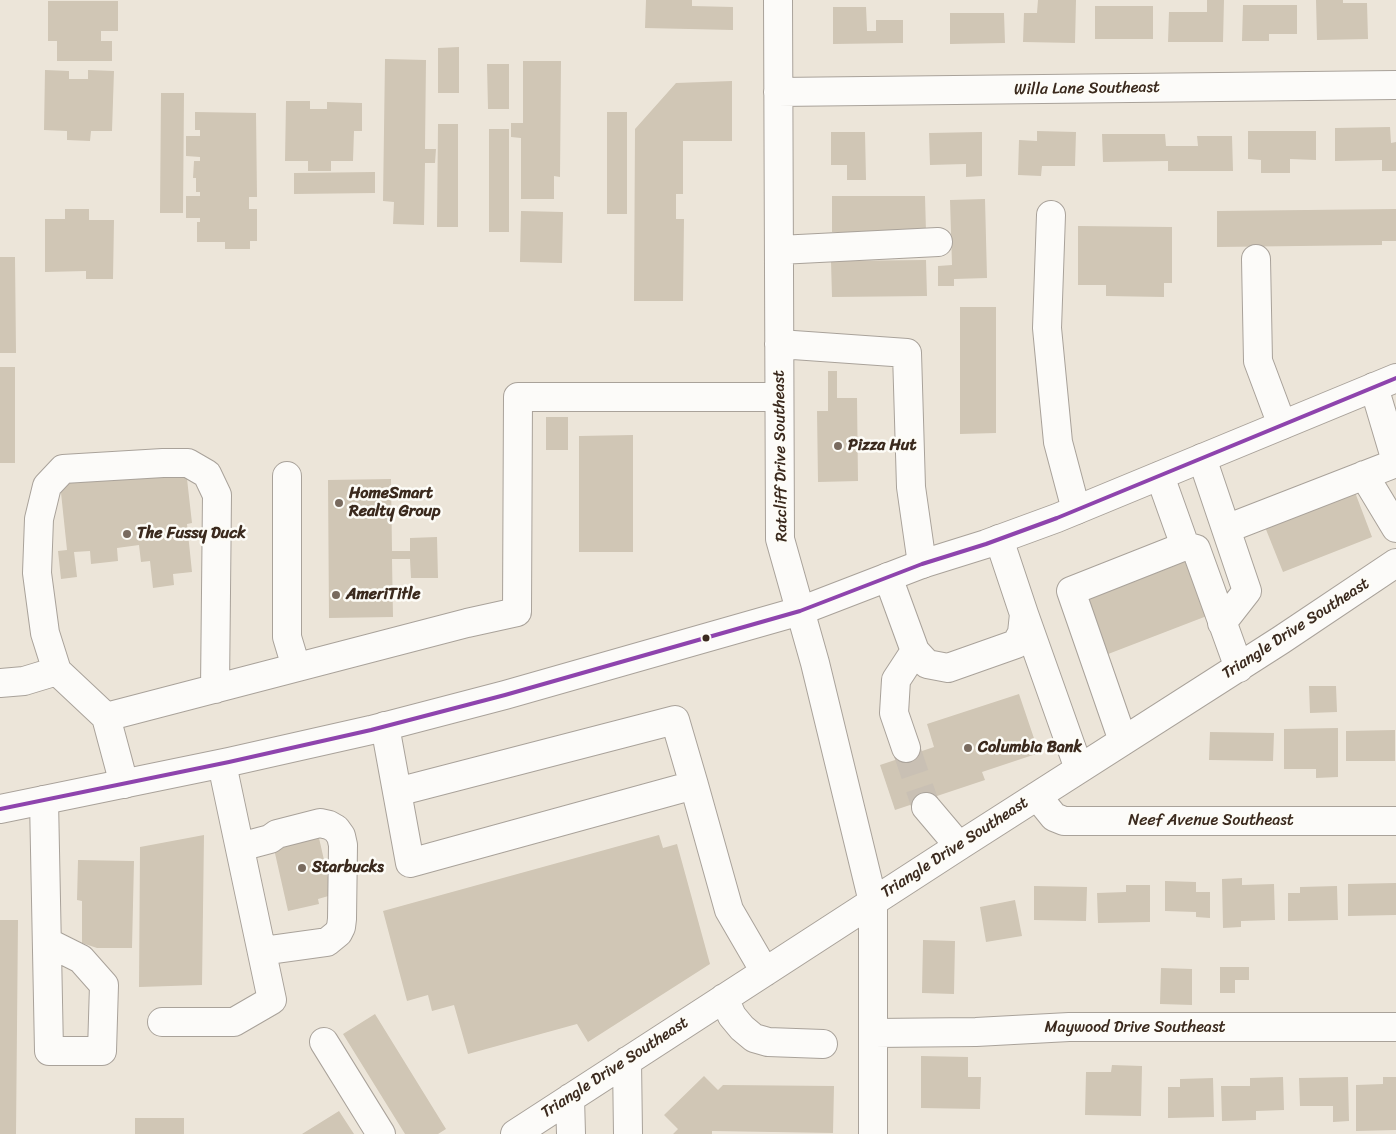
<!DOCTYPE html>
<style>
body{margin:0}
canvas{display:block;background:#ece5d9}
</style>
<canvas width="1396" height="1134"></canvas>
<script>
const ctx = document.querySelector('canvas').getContext('2d');
ctx.lineJoin = 'round';
function fill(path, color) {
  ctx.fillStyle = color;
  ctx.fill(path, 'evenodd');
}
function shape(rows) {
  const path = new Path2D();
  for (const r of rows) {
    path.moveTo(r[0], r[1]);
    for (let i = 2; i < r.length; i += 2) path.lineTo(r[i], r[i + 1]);
  }
  return path;
}
function trace(path, color, width, dash) {
  ctx.strokeStyle = color;
  ctx.lineWidth = width;
  ctx.lineCap = dash ? 'butt' : 'round';
  ctx.setLineDash(dash || []);
  ctx.stroke(path);
}
function drawText(font, color, halo, rows, align = 'center') {
  ctx.font = font + ' Sriracha,sans-serif';
  ctx.lineWidth = 5;
  ctx.setLineDash([]);
  ctx.textBaseline = 'middle';
  ctx.strokeStyle = halo;
  ctx.fillStyle = color;
  for (const [text, x, y, turn = 0] of rows) {
    ctx.save();
    ctx.translate(x, y);
    ctx.rotate((+turn || 0) * Math.PI / 180);
    ctx.textAlign = isNaN(turn) ? turn : align;
    if (halo) ctx.strokeText(text, 0, 0);
    ctx.fillText(text, 0, 0);
    ctx.restore();
  }
}
fill(shape([
 [646,0,692,0,692,6,733,7,733,30,645,28],
 [1038,0,1076,0,1075,43,1023,42,1024,13,1037,13],
 [1207,0,1224,0,1223,42,1168,42,1169,12,1207,12],
 [1316,0,1343,0,1343,3,1367,3,1368,39,1317,40],
 [48,1,118,1,118,31,101,31,101,41,112,41,112,61,57,61,57,41,48,41],
 [1243,5,1297,5,1297,34,1269,34,1269,41,1242,41],
 [1095,6,1153,6,1153,39,1095,39],
 [833,7,866,7,867,31,876,31,876,20,903,20,903,43,833,44],
 [950,13,1004,13,1005,43,950,44],
 [459,47,459,93,438,93,438,48],
 [385,59,426,60,425,149,436,149,435,163,425,163,424,225,393,224,394,202,383,201],
 [523,61,561,61,560,177,554,176,554,199,521,199,521,138,511,137,511,123,523,123],
 [487,64,509,64,509,109,488,109],
 [45,70,69,71,69,79,88,79,88,70,114,71,112,131,91,131,90,141,67,140,67,131,44,130],
 [732,81,732,141,683,141,683,194,676,194,676,219,684,219,683,301,634,301,635,129,676,83],
 [161,93,184,93,183,213,160,213],
 [286,101,310,101,310,109,327,109,327,102,362,103,362,131,354,131,353,161,331,161,331,171,308,171,308,161,285,161],
 [195,112,256,113,257,197,249,197,249,209,257,209,257,241,250,241,250,249,225,249,225,242,197,242,197,222,200,222,200,218,186,218,186,196,200,196,200,192,196,192,196,178,193,178,194,161,200,161,200,157,186,156,186,136,200,136,200,130,195,130],
 [607,112,627,112,627,214,607,214],
 [438,124,458,124,458,227,437,227],
 [1390,127,1391,143,1396,142,1396,171,1382,171,1382,160,1335,161,1335,128],
 [489,129,509,129,509,232,489,232],
 [1037,131,1076,132,1075,166,1042,166,1041,176,1018,175,1019,140,1037,141],
 [1248,131,1316,131,1316,160,1290,159,1290,173,1261,173,1261,160,1248,159],
 [831,132,865,132,866,180,847,180,847,165,831,165],
 [982,132,982,176,966,177,966,164,930,165,929,133],
 [1102,134,1165,134,1166,146,1198,146,1197,136,1232,136,1233,171,1168,171,1168,161,1103,162],
 [375,172,375,193,294,194,294,173],
 [832,196,925,196,926,232,832,232],
 [985,199,987,278,954,279,954,286,938,286,938,266,952,265,950,200],
 [65,209,89,209,89,220,114,220,113,279,86,279,86,271,45,272,45,219,65,219],
 [1396,209,1396,241,1382,241,1382,245,1217,247,1217,211],
 [521,211,563,212,562,263,520,262],
 [1078,226,1172,227,1172,283,1164,283,1164,297,1106,296,1106,285,1078,285],
 [0,257,15,257,16,353,0,353],
 [926,260,927,296,832,297,831,261],
 [960,307,996,307,996,433,960,434],
 [0,367,15,367,15,463,0,463],
 [828,371,837,371,837,398,857,398,858,481,818,482,817,411,828,411],
 [546,417,568,417,568,450,546,450],
 [633,435,633,552,579,552,579,436],
 [186,470,192,523,187,524,192,572,173,574,174,585,153,588,150,561,141,562,139,545,117,548,118,561,91,564,90,551,74,552,77,577,61,579,58,551,67,550,60,483],
 [391,479,392,551,410,551,410,538,437,537,438,578,411,578,410,559,392,559,393,617,329,618,328,480],
 [1353,487,1372,537,1283,572,1263,522],
 [1190,555,1212,614,1103,656,1080,597],
 [1309,686,1336,686,1337,712,1310,713],
 [1019,694,1039,753,982,772,985,780,895,810,880,765,934,747,927,724],
 [1338,728,1338,777,1316,778,1316,769,1284,769,1284,729],
 [1395,730,1395,761,1346,761,1346,731],
 [1210,732,1274,733,1273,761,1209,760],
 [204,835,202,985,139,987,140,847],
 [659,835,663,848,677,844,710,964,588,1042,577,1024,468,1054,454,1005,432,1011,428,995,407,1001,383,911],
 [319,838,332,895,318,899,319,904,288,911,272,840,302,842],
 [78,860,134,861,132,948,97,948,82,943,82,901,77,900],
 [1242,878,1242,885,1274,884,1275,920,1241,921,1241,927,1223,928,1222,879],
 [1165,881,1196,882,1196,892,1210,892,1210,918,1196,917,1196,912,1165,911],
 [1396,883,1396,915,1348,916,1348,884],
 [1126,885,1150,885,1150,922,1098,923,1097,893,1126,892],
 [1034,886,1087,887,1086,921,1034,920],
 [1337,886,1338,920,1288,921,1288,893,1300,893,1300,887],
 [1015,900,1022,936,986,942,980,907],
 [0,920,18,920,16,1134,0,1134],
 [923,940,955,941,954,994,922,993],
 [1220,967,1249,967,1249,980,1235,980,1235,993,1220,993],
 [1161,968,1192,969,1192,1005,1160,1004],
 [375,1014,446,1129,438,1134,405,1134,343,1034],
 [921,1056,968,1057,968,1077,981,1077,980,1109,921,1108],
 [1112,1065,1142,1066,1141,1116,1085,1115,1086,1072,1111,1072],
 [704,1076,718,1090,723,1085,834,1086,833,1133,712,1131,712,1134,673,1134,678,1129,664,1115],
 [1283,1077,1284,1110,1256,1111,1256,1120,1222,1121,1221,1086,1250,1086,1250,1078],
 [1348,1077,1349,1121,1333,1122,1333,1106,1300,1106,1299,1078],
 [1383,1077,1396,1077,1396,1130,1356,1131,1356,1085,1383,1084],
 [1213,1078,1214,1117,1168,1118,1168,1087,1180,1087,1180,1079],
 [339,1111,354,1134,302,1134],
 [135,1118,184,1118,184,1134,135,1134]
]), '#d0c6b5');
trace(shape([
 [906,748,926,807]
]), '#c9c0b4', 28, [28, 14]);
const minor = shape([
 [778,0,780,539,815,663,873,902,873,1134],
 [778,92,1396,85],
 [1051,215,1047,328,1058,442,1076,510],
 [779,250,938,242],
 [1256,259,1258,361,1282,425],
 [779,344,907,353,911,487,922,564],
 [1374,387,1396,461],
 [1202,458,1247,591,1222,623],
 [1364,475,1396,528],
 [287,476,287,637,296,667],
 [1160,476,1185,546],
 [1226,529,1396,463],
 [888,577,915,651,927,664,948,668,1016,644,1022,633,1024,614,999,539],
 [1024,614,1079,769],
 [0,683,24,681,57,671],
 [106,717,57,671,45,633,37,573,39,519,47,486,63,469,163,463,188,463,207,474,217,495,215,689],
 [385,726,410,863,694,785,729,910,765,972],
 [1123,741,1071,591,1185,546,1196,549,1239,668],
 [906,748,894,713,896,680,915,651],
 [124,784,106,717,467,623,517,612,518,397,779,397],
 [397,792,675,720,694,785],
 [1037,796,1054,817,1064,821,1396,821],
 [44,800,49,1051,102,1051,104,985,81,959,47,942],
 [926,807,959,846],
 [240,847,270,839,277,834,320,823,329,825,336,829,341,836,343,845,342,919,341,927,338,933,327,942,262,951],
 [724,998,732,1016,742,1028,754,1038,768,1042,823,1044],
 [162,1022,234,1022,272,1000,222,764],
 [874,1033,976,1032,1069,1027,1396,1027],
 [324,1042,381,1134],
 [627,1061,628,1134],
 [570,1098,571,1134],
 [515,1134,959,846,1281,640,1396,563]
]);
const major = shape([
 [0,809,229,762,371,730,505,695,800,611,922,564,986,544,1057,518,1396,378]
]);
trace(minor, '#a9a29a', 30);
trace(major, '#a9a29a', 30);
trace(minor, '#fcfbf9', 28);
trace(major, '#fcfbf9', 28);
trace(shape([
 [0,809,229,762,371,730,505,695,800,611,922,564,986,544,1057,518,1396,378]
]), '#8e44ad', 4);
for (const [x, y, r, color] of [
 [838,446,5,"#796b5f"],
 [339,503,5,"#796b5f"],
 [127,534,5,"#796b5f"],
 [336,595,5,"#796b5f"],
 [706,638,4.5,"#3b2a1e"],
 [968,748,5,"#796b5f"],
 [302,868,5,"#796b5f"]
]) {
  const dot = new Path2D();
  dot.arc(x, y, r, 0, 2 * Math.PI);
  ctx.fillStyle = color;
  ctx.fill(dot);
  trace(dot, '#fdfcf7', 2);
}
drawText('16px', '#3b2a1e', '#fdfcf7', [
 ["Willa Lane Southeast",1087,89,-1],
 ["Ratcliff Drive Southeast",781,456,-91],
 ["Triangle Drive Southeast",1296,629,-33],
 ["Neef Avenue Southeast",1211,821],
 ["Triangle Drive Southeast",955,848,-33],
 ["Maywood Drive Southeast",1135,1028],
 ["Triangle Drive Southeast",615,1068,-33]
]);
drawText('bold 16px', '#3b2a1e', '#fdfcf7', [
 ["Pizza Hut",848,446],
 ["HomeSmart",349,494],
 ["Realty Group",349,512],
 ["The Fussy Duck",137,534],
 ["AmeriTitle",346,595],
 ["Columbia Bank",978,748],
 ["Starbucks",312,868]
], 'left');
</script>
